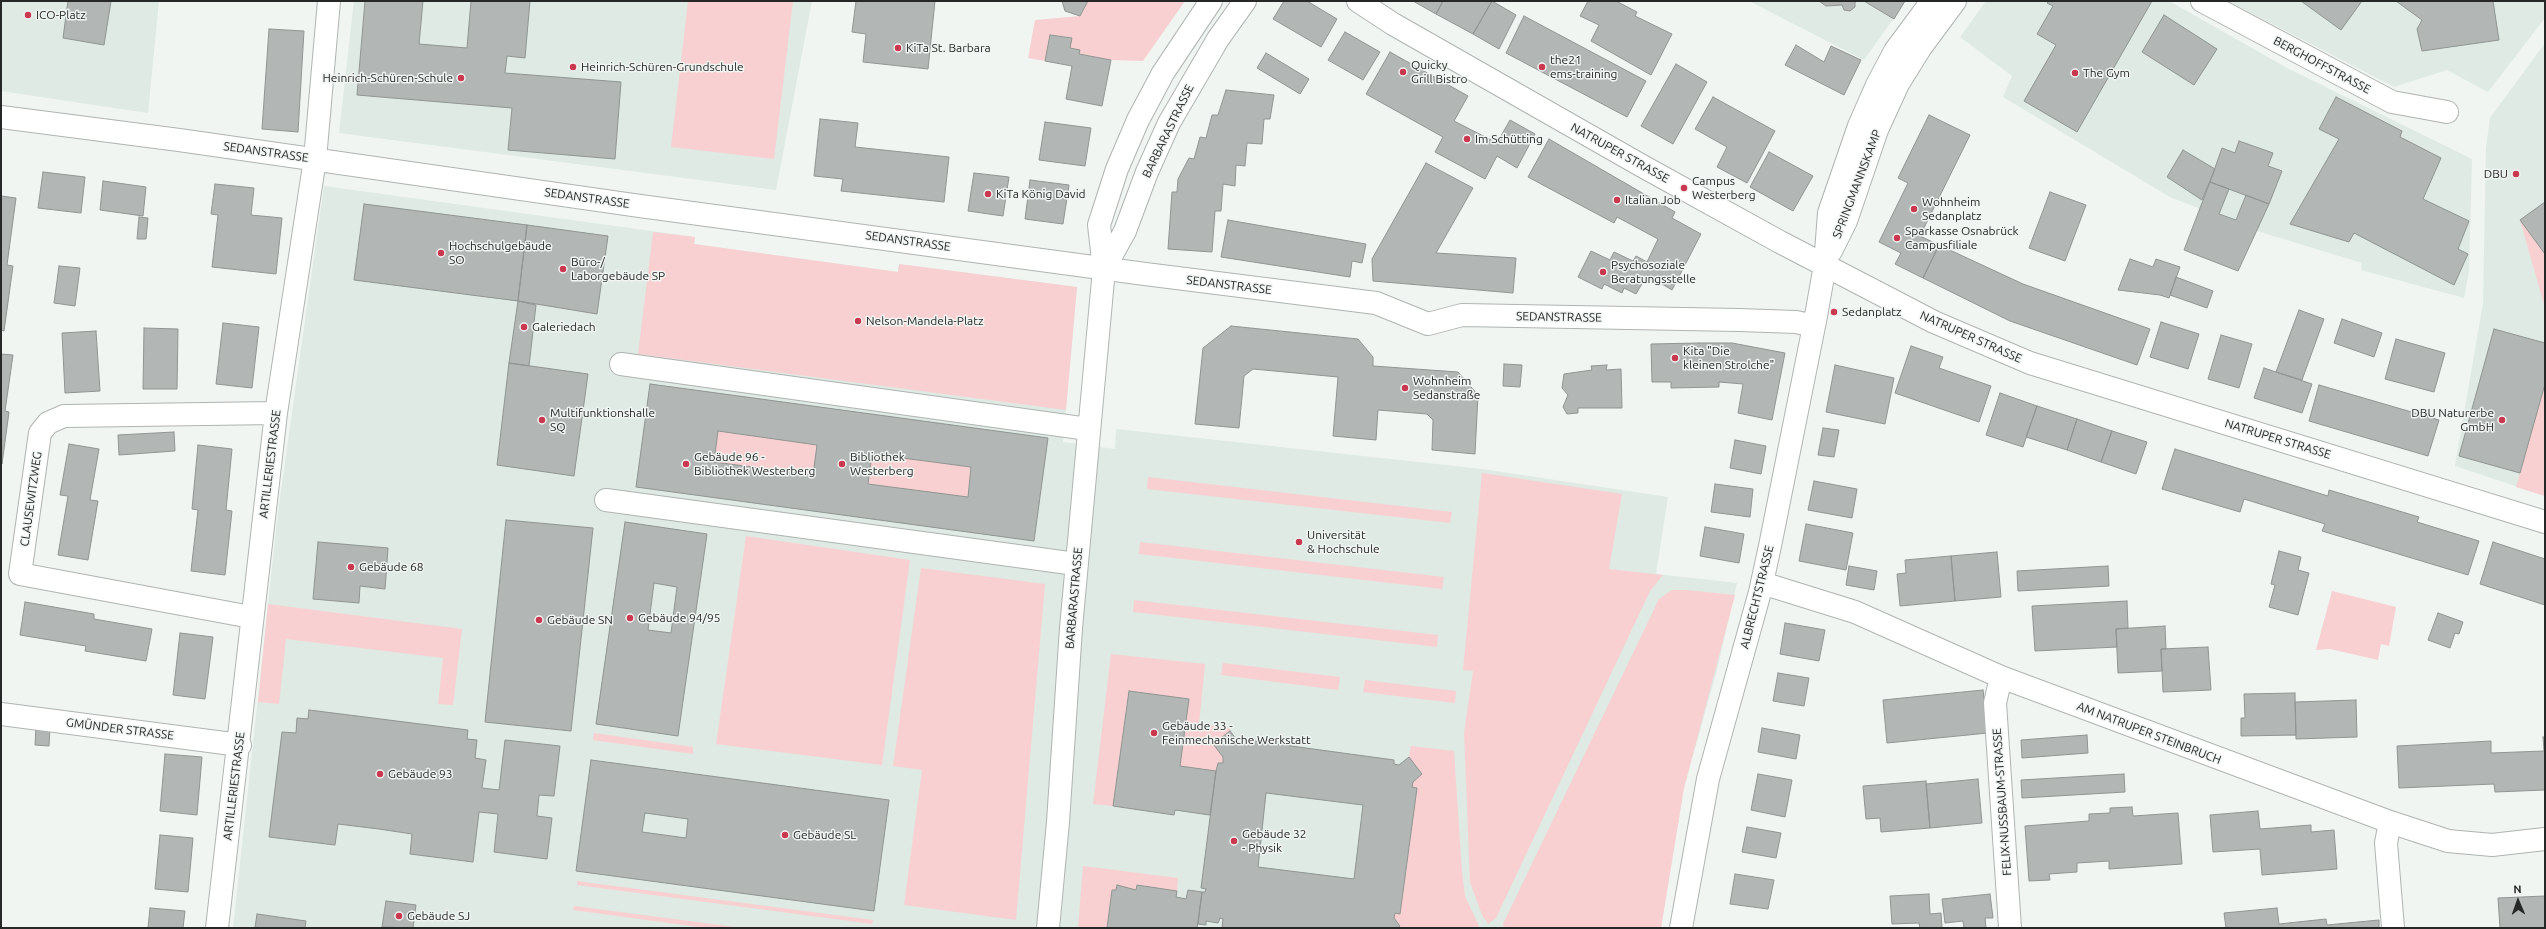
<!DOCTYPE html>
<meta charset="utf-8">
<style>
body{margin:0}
#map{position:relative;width:2546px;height:929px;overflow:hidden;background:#f0f5f2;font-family:Ubuntu,sans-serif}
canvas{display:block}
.frame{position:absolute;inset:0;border:2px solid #262827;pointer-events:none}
.north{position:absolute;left:2498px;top:881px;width:40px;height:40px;-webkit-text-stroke:3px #f0f5f2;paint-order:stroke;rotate:358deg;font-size:11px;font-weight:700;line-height:16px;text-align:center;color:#262827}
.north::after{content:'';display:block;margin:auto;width:14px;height:18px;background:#262827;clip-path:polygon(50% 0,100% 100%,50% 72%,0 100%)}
</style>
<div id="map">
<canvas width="2546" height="929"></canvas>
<div class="frame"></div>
<div class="north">N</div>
</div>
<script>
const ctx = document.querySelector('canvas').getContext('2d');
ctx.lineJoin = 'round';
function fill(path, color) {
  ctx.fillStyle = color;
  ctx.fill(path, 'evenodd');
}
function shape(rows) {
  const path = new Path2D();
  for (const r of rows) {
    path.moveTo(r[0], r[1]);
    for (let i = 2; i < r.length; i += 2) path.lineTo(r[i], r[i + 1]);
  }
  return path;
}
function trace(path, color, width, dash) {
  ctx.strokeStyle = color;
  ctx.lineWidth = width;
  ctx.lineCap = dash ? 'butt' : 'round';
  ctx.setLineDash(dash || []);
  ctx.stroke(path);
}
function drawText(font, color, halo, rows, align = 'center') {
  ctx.font = font + ' Ubuntu,sans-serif';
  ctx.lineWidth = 3;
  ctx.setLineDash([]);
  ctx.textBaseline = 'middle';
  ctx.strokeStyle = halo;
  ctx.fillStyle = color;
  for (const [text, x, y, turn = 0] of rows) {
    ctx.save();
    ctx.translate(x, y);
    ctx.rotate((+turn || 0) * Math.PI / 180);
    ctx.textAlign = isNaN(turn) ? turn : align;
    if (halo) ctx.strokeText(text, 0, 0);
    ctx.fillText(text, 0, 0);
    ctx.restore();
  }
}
fill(shape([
 [1,1,159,1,148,113,1,91],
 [354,1,812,1,776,190,339,133],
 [1749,1,1906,1,1864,60],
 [1986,1,2169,1,2289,69,2472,159,2469,271,2464,298,2361,270,2362,263,2257,231,2170,197,2003,97,2012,76,1960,37],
 [2228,1,2545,1,2545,18,2488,92,2447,70,2394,87],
 [2545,43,2545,496,2455,466,2483,303,2486,148,2490,118],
 [324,186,695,237,694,244,898,272,899,264,1077,287,1063,442,1115,449,1116,429,1482,469,1668,497,1656,574,1737,583,1717,670,1684,788,1661,928,233,928,278,512]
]), '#deeae3');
fill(shape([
 [688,1,793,1,774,159,671,147],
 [1088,1,1185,1,1143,61,1111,60,1079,54,1080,50,1070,48,1072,38,1051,35,1045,61,1028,58,1035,20,1080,16],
 [2520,220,2545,254,2545,308],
 [653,232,695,237,694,244,898,272,899,264,1077,287,1066,410,638,354],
 [2545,384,2545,496,2516,487],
 [718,431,817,445,813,475,714,462],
 [872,454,971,467,968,497,868,484],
 [1482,473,1622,494,1609,569,1663,575,1650,591,1496,918,1488,924,1482,915,1470,882,1464,733,1473,671,1463,670],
 [1148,477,1452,512,1450,523,1147,489],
 [746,536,910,560,882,765,716,744],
 [1140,542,1444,577,1442,589,1139,554],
 [921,568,1045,584,1016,920,904,905,922,770,893,766],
 [1672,590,1687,590,1735,595,1684,788,1661,928,1504,928,1503,924,1659,599],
 [2332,591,2396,607,2389,646,2381,644,2378,660,2330,649,2316,650],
 [1134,600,1438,635,1437,647,1133,612],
 [268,604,462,629,453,705,438,704,443,658,286,639,279,704,258,702],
 [1111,654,1205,664,1199,724,1230,728,1230,731,1213,744,1223,757,1223,763,1218,763,1216,771,1180,766,1189,699,1129,691,1113,806,1093,804],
 [1223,663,1340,677,1338,690,1221,675],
 [1365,680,1456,691,1455,703,1363,692],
 [594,733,693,747,693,754,593,740],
 [1411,746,1454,751,1462,872,1465,896,1479,926,1477,927,1397,928,1400,925,1394,918,1395,913,1400,914,1417,788,1412,787,1413,782,1422,774,1409,757],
 [1083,866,1178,878,1177,891,1137,885,1136,890,1117,885,1116,890,1112,890,1107,928,1078,928],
 [577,881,873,920,872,924,577,885],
 [574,906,743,928,706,928,573,910]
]), '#f9d0d1');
const building = shape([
 [68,1,111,1,104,45,63,38,68,1],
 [365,1,423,1,419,44,467,48,471,1,530,1,525,58,507,56,505,73,621,82,615,159,508,150,512,108,357,95,365,1],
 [856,1,935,1,928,69,863,62,866,34,852,32,856,1],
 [1062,1,1088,1,1080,16,1065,11,1062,1],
 [1284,1,1307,1,1337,19,1321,47,1273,19,1284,1],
 [1413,1,1443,1,1436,14,1413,1],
 [1443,1,1492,1,1473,34,1436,14,1443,1],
 [1492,1,1516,15,1499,49,1473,34,1492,1],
 [1588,1,1616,1,1637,12,1635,16,1672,34,1651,75,1591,41,1599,25,1580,16,1588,1],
 [1819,1,1858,1,1855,2,1855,7,1850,11,1844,10,1842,5,1826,6,1819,1],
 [1864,1,1905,1,1894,19,1864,1],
 [2049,1,2152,1,2077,132,2024,101,2056,45,2037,34,2053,6,2047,3,2049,1],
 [2301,1,2362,1,2341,30,2301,1],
 [2396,1,2493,1,2499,40,2422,51,2417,29,2422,20,2396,1],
 [2164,15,2217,49,2194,85,2142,52,2164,15],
 [1524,16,1646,81,1627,117,1506,53,1524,16],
 [269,29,304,31,298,132,262,129,269,29],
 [1345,32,1380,52,1363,80,1328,60,1345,32],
 [1050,35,1072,38,1070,48,1080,50,1079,54,1111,60,1102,106,1066,99,1072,66,1045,61,1050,35],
 [1796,45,1824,62,1831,46,1861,60,1844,95,1785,65,1796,45],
 [1390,52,1468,96,1454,121,1497,143,1510,120,1535,134,1517,168,1497,156,1485,179,1435,152,1443,137,1366,94,1390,52],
 [1266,53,1309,79,1300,94,1257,68,1266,53],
 [1676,64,1707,82,1673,144,1641,126,1676,64],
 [1226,90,1274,95,1270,119,1264,119,1262,144,1247,143,1245,166,1236,165,1235,186,1223,184,1221,211,1215,211,1212,252,1168,249,1172,192,1177,192,1178,179,1189,158,1194,159,1200,137,1206,138,1212,115,1218,115,1226,90],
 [1713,97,1775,131,1747,183,1717,167,1727,147,1695,129,1713,97],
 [2336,97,2402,131,2400,137,2441,158,2423,199,2469,221,2458,249,2468,254,2454,285,2354,233,2349,242,2290,224,2339,139,2319,129,2336,97],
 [1929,115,1970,135,1920,236,1939,245,1923,278,1895,264,1901,253,1879,242,1908,183,1898,178,1929,115],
 [820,119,858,123,855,147,949,157,944,202,841,191,843,179,814,176,820,119],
 [1045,122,1091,128,1085,166,1039,160,1045,122],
 [1549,139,1675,212,1672,218,1701,234,1672,290,1647,275,1636,294,1624,288,1622,293,1604,284,1602,289,1578,277,1591,251,1610,260,1614,252,1633,261,1636,256,1647,262,1658,239,1617,217,1614,223,1528,177,1549,139],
 [2239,141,2273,153,2268,166,2282,171,2269,204,2210,182,2222,148,2235,153,2239,141],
 [2183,150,2215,169,2202,200,2167,177,2183,150],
 [1769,152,1813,176,1793,211,1750,187,1769,152],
 [1426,163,1473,188,1436,253,1516,258,1513,293,1373,281,1372,259,1426,163],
 [43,172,85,177,81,213,38,208,43,172],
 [974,173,1009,177,1003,216,968,211,974,173],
 [1030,180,1069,185,1063,224,1025,219,1030,180],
 [103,181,146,187,143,216,100,210,103,181],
 [2210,182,2229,189,2219,214,2236,220,2246,195,2269,204,2238,271,2184,250,2210,182],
 [215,184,254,188,251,215,282,218,276,274,212,267,218,215,211,214,215,184],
 [2050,192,2086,205,2065,261,2029,248,2050,192],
 [1,196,16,198,7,265,13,266,4,331,1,330,1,196],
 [2545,202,2545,254,2520,220,2545,202],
 [364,204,527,225,518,301,354,280,364,204],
 [139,217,148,218,146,239,137,239,139,217],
 [1228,220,1366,244,1362,263,1352,261,1350,277,1221,257,1228,220],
 [527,225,608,236,597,314,518,301,527,225],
 [1939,245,2023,284,2150,329,2137,365,2010,321,1923,278,1939,245],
 [2130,259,2153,267,2156,259,2180,267,2169,298,2160,295,2118,290,2130,259],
 [59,266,80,268,75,306,54,303,59,266],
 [2176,277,2213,291,2207,308,2170,295,2176,277],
 [518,301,536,305,529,366,509,363,518,301],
 [2299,310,2324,319,2302,380,2276,372,2299,310],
 [2342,319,2382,333,2374,357,2334,343,2342,319],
 [2161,322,2199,334,2188,369,2150,357,2161,322],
 [223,323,259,327,252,388,216,384,223,323],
 [1231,326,1358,339,1373,357,1373,366,1458,372,1478,395,1475,454,1432,450,1433,420,1427,414,1378,410,1376,440,1333,436,1338,377,1253,369,1244,376,1239,428,1195,424,1203,348,1231,326],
 [144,328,178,329,177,389,143,389,144,328],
 [2494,329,2545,343,2545,384,2520,473,2459,456,2494,329],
 [96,331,100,391,65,393,62,333,96,331],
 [2221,335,2252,344,2239,388,2208,379,2221,335],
 [2396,339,2445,353,2434,392,2385,379,2396,339],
 [1699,343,1732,343,1785,353,1772,420,1738,413,1743,384,1719,382,1719,387,1671,388,1671,382,1652,382,1651,344,1699,343],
 [1911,346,1943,357,1939,368,1991,386,1979,422,1895,393,1911,346],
 [1,354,13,355,5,411,9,412,2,464,1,354],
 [509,363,588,374,574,476,497,465,509,363],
 [1504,364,1522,365,1520,387,1503,386,1504,364],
 [1607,365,1606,370,1621,369,1622,408,1578,408,1578,413,1567,414,1563,407,1568,395,1562,388,1564,374,1592,370,1591,366,1607,365],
 [1835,365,1894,378,1885,424,1826,412,1835,365],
 [2264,368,2312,384,2302,413,2254,398,2264,368],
 [650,384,1048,438,1034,541,636,487,650,384],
 [718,431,817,445,813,475,714,462,718,431],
 [872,454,971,467,968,497,868,484,872,454],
 [2319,385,2439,420,2428,456,2309,421,2319,385],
 [2000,393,2037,406,2023,447,1986,435,2000,393],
 [2037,406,2077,419,2067,450,2026,437,2037,406],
 [2077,419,2112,431,2101,462,2067,450,2077,419],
 [1823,428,1839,430,1834,457,1818,455,1823,428],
 [2112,431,2147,442,2136,474,2101,462,2112,431],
 [174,432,175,451,119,455,118,435,174,432],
 [1735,440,1766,446,1761,474,1730,468,1735,440],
 [69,444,99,449,90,500,98,501,88,560,58,555,68,496,60,495,69,444],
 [198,445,232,449,226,510,232,511,225,575,191,571,198,510,192,509,198,445],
 [2175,449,2328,496,2329,490,2419,517,2417,522,2479,541,2468,575,2322,531,2325,524,2244,499,2240,512,2162,489,2175,449],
 [1814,481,1857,489,1852,518,1808,510,1814,481],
 [1715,484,1753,489,1750,517,1711,512,1715,484],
 [506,520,593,528,571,731,485,722,506,520],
 [625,522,707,534,678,736,596,724,625,522],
 [654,583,677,587,671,633,648,630,654,583],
 [1806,524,1853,533,1846,570,1799,561,1806,524],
 [1705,527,1744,534,1739,563,1700,556,1705,527],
 [318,542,388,548,385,589,360,586,359,603,313,599,318,542],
 [2493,542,2545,559,2545,605,2480,584,2493,542],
 [2279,551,2301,557,2298,570,2309,573,2298,615,2269,607,2275,585,2271,584,2279,551],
 [1997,552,2001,597,1955,601,1951,556,1997,552],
 [1951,556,1955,601,1900,606,1897,574,1906,573,1905,560,1951,556],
 [1849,566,1877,571,1874,590,1846,585,1849,566],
 [2108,566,2109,586,2018,591,2017,571,2108,566],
 [2127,601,2128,628,2116,629,2117,647,2035,651,2032,606,2127,601],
 [25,602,94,614,94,619,152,629,146,661,85,651,86,646,20,635,25,602],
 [2438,613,2463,622,2459,634,2455,633,2450,648,2428,640,2438,613],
 [1785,623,1825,630,1819,661,1780,654,1785,623],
 [2165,626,2166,649,2161,649,2162,671,2118,673,2116,629,2165,626],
 [180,633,213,637,205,699,173,695,180,633],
 [2208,647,2211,690,2163,692,2161,649,2208,647],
 [1778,673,1809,678,1804,706,1773,701,1778,673],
 [1983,690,1988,733,1887,743,1883,700,1983,690],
 [1129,691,1189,699,1180,766,1216,771,1210,815,1175,810,1174,815,1113,806,1129,691],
 [2295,693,2296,735,2241,736,2241,718,2245,718,2244,694,2295,693],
 [2356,700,2357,737,2296,739,2295,702,2356,700],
 [309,710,468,730,467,739,477,740,475,758,486,760,482,788,499,790,505,740,560,746,554,796,539,795,537,816,552,818,547,859,494,852,498,814,479,812,473,862,410,854,412,834,379,829,338,824,335,845,269,837,282,732,296,733,297,718,308,719,309,710],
 [36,727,50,728,49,746,35,745,36,727],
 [1762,728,1800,735,1796,759,1758,752,1762,728],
 [1230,731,1240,744,1246,745,1247,740,1394,760,1394,764,1399,765,1409,757,1422,774,1413,782,1412,787,1417,788,1400,914,1395,913,1394,918,1400,926,1397,928,1222,928,1223,919,1220,918,1218,923,1206,921,1206,925,1198,924,1202,892,1205,892,1206,889,1201,888,1216,771,1218,763,1223,763,1223,757,1213,744,1230,731],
 [1266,793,1363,805,1354,879,1258,867,1266,793],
 [2087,735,2088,753,2022,758,2021,740,2087,735],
 [2543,737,2545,737,2545,790,2495,792,2494,784,2399,788,2397,746,2491,741,2491,753,2544,751,2543,737],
 [165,754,202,757,197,815,160,811,165,754],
 [591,760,889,800,874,911,576,871,591,760],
 [645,813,688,819,686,838,642,832,645,813],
 [1758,774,1792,780,1785,817,1751,810,1758,774],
 [2124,774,2125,792,2022,798,2021,780,2124,774],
 [1978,779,1982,823,1930,828,1926,784,1978,779],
 [1926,781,1930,828,1881,832,1880,818,1866,819,1863,786,1926,781],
 [2132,807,2133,816,2178,813,2182,864,2109,869,2109,861,2077,863,2077,872,2049,874,2050,880,2029,881,2025,826,2089,821,2089,814,2110,813,2110,808,2132,807],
 [2258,811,2260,829,2311,825,2311,832,2334,830,2337,869,2262,875,2260,849,2213,852,2210,815,2258,811],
 [1747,827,1781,833,1776,858,1742,852,1747,827],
 [160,835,193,838,188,892,155,889,160,835],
 [1735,874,1774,880,1768,909,1730,904,1735,874],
 [1117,885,1136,890,1137,885,1177,891,1176,897,1186,899,1188,890,1202,892,1197,928,1107,928,1112,890,1116,890,1117,885],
 [1929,894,1930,914,1941,913,1942,928,1920,928,1919,923,1892,924,1890,896,1929,894],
 [1990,894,1993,918,1985,918,1986,928,1964,928,1963,921,1945,923,1942,899,1990,894],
 [2545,896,2545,928,2500,928,2498,898,2545,896],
 [386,901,416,905,413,928,382,927,386,901],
 [150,908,185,911,183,928,148,928,150,908],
 [2277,908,2279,924,2326,919,2327,925,2379,920,2379,928,2226,928,2224,913,2277,908],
 [257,914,306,921,305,928,255,928,257,914]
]);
fill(building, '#b2b7b5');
trace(building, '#909592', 1);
const minor = shape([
 [1358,1,1393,24,1644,167,1780,242,1934,322,2030,363,2545,522],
 [2202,1,2392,102,2447,112],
 [1,117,179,140,640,206,1145,274,1376,303,1428,324,1462,315,1739,320,1796,322,1814,326],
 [1831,251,1846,221,1877,130,1898,84,1921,47,1955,1],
 [1104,269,1125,231,1147,172,1169,123,1218,39,1245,1],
 [621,364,1088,429],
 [606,500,1076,564],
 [1762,583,1855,612,2001,677,2390,822,2448,841,2492,845,2545,839],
 [251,617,20,574,40,433,48,423,64,416,276,413],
 [2001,677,1995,703,2010,928],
 [1,714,240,745],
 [2390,822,2386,843,2393,928],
 [217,928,276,413,315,159,329,1],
 [1048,928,1058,822,1071,628,1104,269,1099,225,1117,169,1138,120,1163,73,1211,1],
 [1681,928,1708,779,1760,592,1770,546,1816,316,1825,265,1829,213,1859,126,1877,85,1895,51,1932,1]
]);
trace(minor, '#afb4b1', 24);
trace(minor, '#fff', 22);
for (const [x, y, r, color] of [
 [28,15,4,"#c9384f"],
 [898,48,4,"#c9384f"],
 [573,67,4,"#c9384f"],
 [1542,67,4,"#c9384f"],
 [1403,72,4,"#c9384f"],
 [2075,73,4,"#c9384f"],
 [461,78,4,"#c9384f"],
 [1467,139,4,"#c9384f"],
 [2516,174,4,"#c9384f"],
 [1684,188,4,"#c9384f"],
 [988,194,4,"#c9384f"],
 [1617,200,4,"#c9384f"],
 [1914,209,4,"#c9384f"],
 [1897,238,4,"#c9384f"],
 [441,253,4,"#c9384f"],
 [563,269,4,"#c9384f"],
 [1603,272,4,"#c9384f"],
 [1834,312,4,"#c9384f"],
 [858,321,4,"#c9384f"],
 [524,327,4,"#c9384f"],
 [1675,358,4,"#c9384f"],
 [1405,388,4,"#c9384f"],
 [542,420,4,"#c9384f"],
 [2502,420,4,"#c9384f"],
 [686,464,4,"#c9384f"],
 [842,464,4,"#c9384f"],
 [1299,542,4,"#c9384f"],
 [351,567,4,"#c9384f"],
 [630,618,4,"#c9384f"],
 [539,620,4,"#c9384f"],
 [1154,733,4,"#c9384f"],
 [380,774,4,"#c9384f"],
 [785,835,4,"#c9384f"],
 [1234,841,4,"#c9384f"],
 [399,916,4,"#c9384f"]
]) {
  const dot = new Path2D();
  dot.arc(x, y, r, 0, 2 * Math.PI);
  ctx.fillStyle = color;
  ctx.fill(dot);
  trace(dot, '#f0f5f2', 1.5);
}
drawText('12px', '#262827', '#f0f5f2', [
 ["ICO-Platz",36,15],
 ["KiTa St. Barbara",906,48],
 ["the21",1550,60],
 ["ems-training",1550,74],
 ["Quicky",1411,65],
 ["Grill Bistro",1411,79],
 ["Heinrich-Schüren-Grundschule",581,67],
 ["The Gym",2083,73],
 ["Heinrich-Schüren-Schule",453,78,"right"],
 ["Im Schütting",1475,139],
 ["DBU",2508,174,"right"],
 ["Campus",1692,181],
 ["Westerberg",1692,195],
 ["KiTa König David",996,194],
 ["Italian Job",1625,200],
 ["Wohnheim",1922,202],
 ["Sedanplatz",1922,216],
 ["Sparkasse Osnabrück",1905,231],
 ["Campusfiliale",1905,245],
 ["Hochschulgebäude",449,246],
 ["SO",449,260],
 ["Büro-/",571,262],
 ["Laborgebäude SP",571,276],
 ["Psychosoziale",1611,265],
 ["Beratungsstelle",1611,279],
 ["Sedanplatz",1842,312],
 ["Nelson-Mandela-Platz",866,321],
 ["Galeriedach",532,327],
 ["Kita \"Die",1683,351],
 ["kleinen Strolche\"",1683,365],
 ["Wohnheim",1413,381],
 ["Sedanstraße",1413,395],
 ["Multifunktionshalle",550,413],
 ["SQ",550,427],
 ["DBU Naturerbe",2494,413,"right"],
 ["GmbH",2494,427,"right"],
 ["Gebäude 96 -",694,457],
 ["Bibliothek Westerberg",694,471],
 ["Bibliothek",850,457],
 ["Westerberg",850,471],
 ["Universität",1307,535],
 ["& Hochschule",1307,549],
 ["Gebäude 68",359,567],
 ["Gebäude 94/95",638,618],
 ["Gebäude SN",547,620],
 ["Gebäude 33 -",1162,726],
 ["Feinmechanische Werkstatt",1162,740],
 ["Gebäude 93",388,774],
 ["Gebäude 32",1242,834],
 ["- Physik",1242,848],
 ["Gebäude SL",793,835],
 ["Gebäude SJ",407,916]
], 'left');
drawText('12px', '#262827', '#f0f5f2', [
 ["BERGHOFFSTRASSE",2322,65,28],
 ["BARBARASTRASSE",1168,131,-64],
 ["SEDANSTRASSE",266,152,8],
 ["NATRUPER STRASSE",1620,153,29],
 ["SPRINGMANNSKAMP",1857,184,-69],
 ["SEDANSTRASSE",587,198,8],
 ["SEDANSTRASSE",908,241,8],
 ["SEDANSTRASSE",1229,285,7],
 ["SEDANSTRASSE",1559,317,1],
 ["NATRUPER STRASSE",1971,337,24],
 ["NATRUPER STRASSE",2278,439,17],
 ["ARTILLERIESTRASSE",270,464,-83],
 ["CLAUSEWITZWEG",31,499,-82],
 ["ALBRECHTSTRASSE",1757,597,-76],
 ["BARBARASTRASSE",1074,598,-85],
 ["GMÜNDER STRASSE",120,729,7],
 ["AM NATRUPER STEINBRUCH",2149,733,21],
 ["ARTILLERIESTRASSE",234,786,-83],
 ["FELIX-NUSSBAUM-STRASSE",2002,802,-94]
]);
</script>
